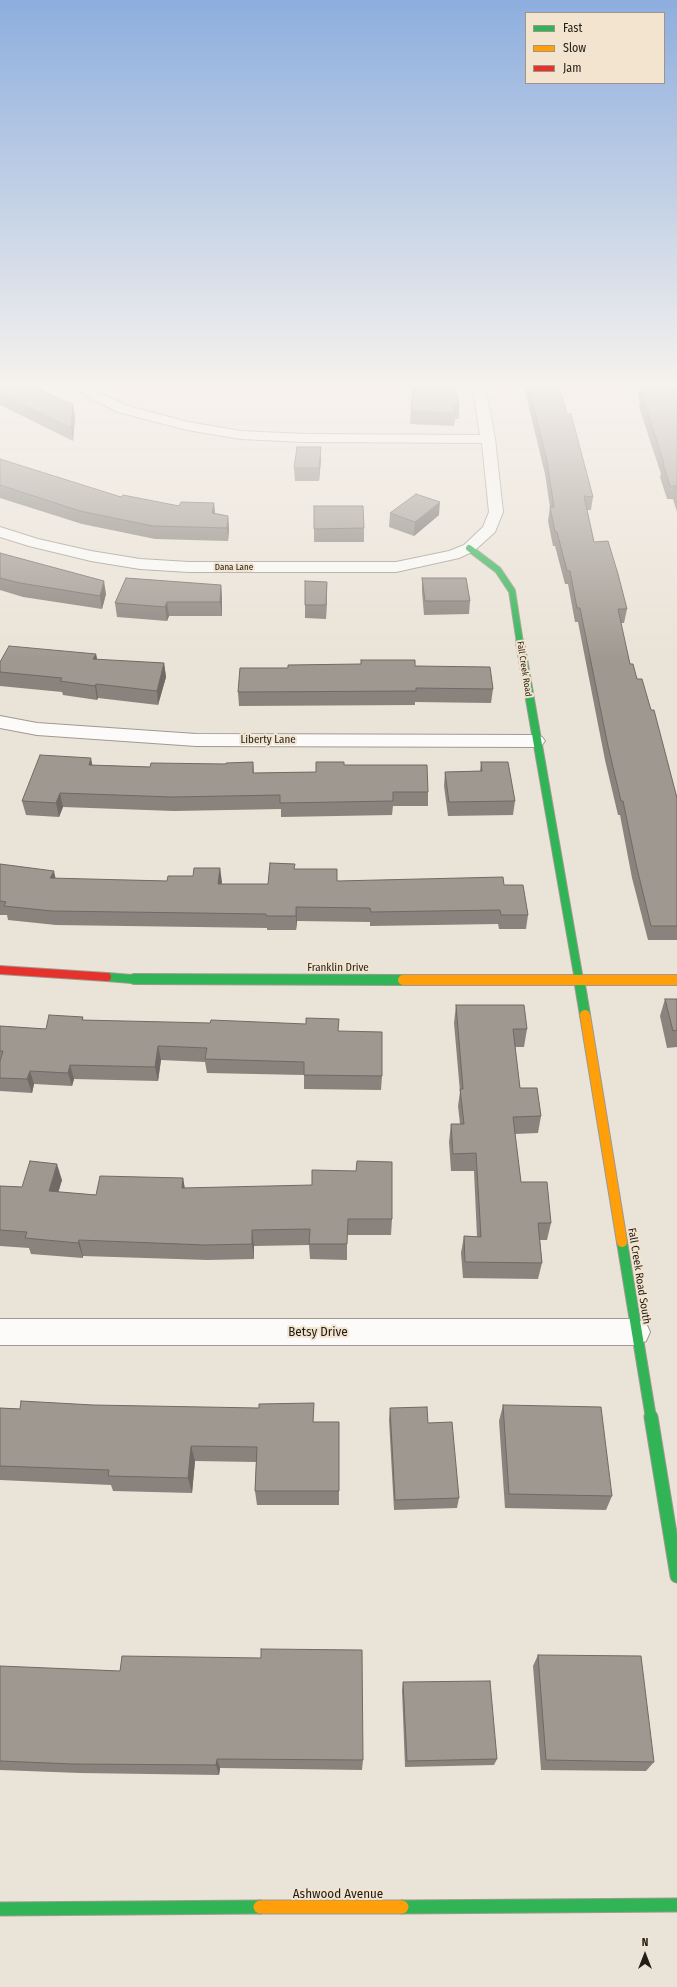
<!DOCTYPE html>
<style>
body{margin:0}
#map{position:relative;width:677px;height:1987px;overflow:hidden;background:#eae3d7;font-family:"Fira Sans Condensed",sans-serif}
canvas{display:block}
.legend{position:absolute;left:525px;top:12px;width:140px;height:72px;box-sizing:border-box;background:#f2e4cf;border:1px solid #9f9485;margin:0;padding:5px 7px;list-style:none;font-size:12px;color:#221d16}
.legend li{display:flex;align-items:center;gap:8px;height:20px}
.legend b{width:20px;border:1px solid #9f9485}
.north{position:absolute;left:625px;top:1935px;width:40px;height:40px;-webkit-text-stroke:3px #f2e4cf;paint-order:stroke;rotate:0deg;font-size:11px;font-weight:700;line-height:16px;text-align:center;color:#221d16}
.north::after{content:'';display:block;margin:auto;width:14px;height:18px;background:#221d16;clip-path:polygon(50% 0,100% 100%,50% 72%,0 100%)}
</style>
<div id="map">
<canvas width="677" height="1987"></canvas>
<ul class="legend">
<li><b style="height:5px;background:#30b455"></b>Fast</li>
<li><b style="height:5px;background:#ff9f0a"></b>Slow</li>
<li><b style="height:5px;background:#e5322d"></b>Jam</li>
</ul>
<div class="north">N</div>
</div>
<script>
const ctx = document.querySelector('canvas').getContext('2d');
ctx.lineJoin = 'round';
function shape(rows) {
  const path = new Path2D();
  for (const r of rows) {
    path.moveTo(r[0], r[1]);
    for (let i = 2; i < r.length; i += 2) path.lineTo(r[i], r[i + 1]);
  }
  return path;
}
function trace(path, color, width, dash) {
  ctx.strokeStyle = color;
  ctx.lineWidth = width;
  ctx.lineCap = dash ? 'butt' : 'round';
  ctx.setLineDash(dash || []);
  ctx.stroke(path);
}
function fill(path, color) {
  ctx.fillStyle = color;
  ctx.fill(path, 'evenodd');
}
function drawText(font, color, halo, rows, align = 'center') {
  ctx.font = font + ' "Fira Sans Condensed",sans-serif';
  ctx.lineWidth = 4;
  ctx.setLineDash([]);
  ctx.textBaseline = 'middle';
  ctx.strokeStyle = halo;
  ctx.fillStyle = color;
  for (const [text, x, y, turn = 0] of rows) {
    ctx.save();
    ctx.translate(x, y);
    ctx.rotate((+turn || 0) * Math.PI / 180);
    ctx.textAlign = isNaN(turn) ? turn : align;
    if (halo) ctx.strokeText(text, 0, 0);
    ctx.fillText(text, 0, 0);
    ctx.restore();
  }
}
const street = shape([
 [62,383,79,383,128,406,188,422,241,431,304,434,480,435,472,383,485,383,495,439,503,512,495,532,474,551,459,558,396,572,189,572,140,569,91,561,29,546,0,537,0,527,38,539,91,551,140,559,189,562,396,562,449,551,464,545,483,527,489,512,482,443,304,442,241,439,187,430,118,412,62,383],
 [0,716,37,723,196,734,536,735,542,737,545,741,542,745,536,747,196,746,37,735,0,728,0,716],
 [0,1319,636,1319,646,1323,650,1332,646,1341,636,1345,0,1345,0,1319]
]);
const fastFar3 = shape([
 [469,548,498,570,512,591,520,643]
]);
const fastFar2 = shape([
 [520,642,579,980],
 [107,977,144,980,403,980]
]);
const fastFar1 = shape([
 [134,979,403,980],
 [579,979,585,1015],
 [622,1242,651,1418]
]);
const fast = shape([
 [651,1417,677,1576],
 [402,1907,677,1905],
 [0,1909,260,1907]
]);
const slowFar2 = shape([
 [403,980,677,980]
]);
const slowFar1 = shape([
 [403,980,677,980],
 [585,1015,622,1242]
]);
const slow = shape([
 [260,1907,402,1907]
]);
const jam = shape([
 [0,970,107,977]
]);
trace(street, '#9f9991', 2);
trace(fastFar3, '#9f9991', 8);
trace(fastFar2, '#9f9991', 10);
trace(fastFar1, '#9f9991', 12);
trace(fast, '#9f9991', 15);
trace(slowFar2, '#9f9991', 10);
trace(slowFar1, '#9f9991', 12);
trace(slow, '#9f9991', 15);
trace(jam, '#9f9991', 10);
fill(street, '#fcfbf9');
trace(fastFar3, '#30b455', 6);
trace(fastFar2, '#30b455', 8);
trace(fastFar1, '#30b455', 10);
trace(fast, '#30b455', 13);
trace(slowFar2, '#ff9f0a', 8);
trace(slowFar1, '#ff9f0a', 10);
trace(slow, '#ff9f0a', 13);
trace(jam, '#e5322d', 8);
fill(shape([
 [0,383,73,405,75,418,73,441,0,405],
 [413,383,459,406,459,419,455,419,454,426,410,424],
 [523,383,558,383,567,414,593,497,591,510,587,510,594,542,627,609,624,623,621,623,630,664,637,679,677,798,677,940,648,940,632,878,620,815,618,815,605,760,578,622,575,622,568,584,565,584,555,546,553,546,548,521,550,507,545,474],
 [639,383,676,383,675,385,677,390,677,512,673,499,667,499,660,477,661,474,639,407,640,402,638,396,640,386],
 [0,459,121,497,179,506,214,503,215,513,228,516,229,529,228,541,155,539,82,524,0,498],
 [321,460,319,481,295,481,294,468],
 [314,506,364,528,364,542,314,542],
 [390,513,439,515,414,536,389,527],
 [0,553,106,594,102,609,23,597,0,590],
 [422,578,470,601,469,614,424,615,422,592],
 [327,582,326,619,305,618,305,605],
 [221,585,222,599,222,616,169,616,167,621,117,617,115,603],
 [96,654,97,660,164,663,166,677,158,705,98,698,97,700,63,695,62,692,0,686,0,662],
 [415,666,493,689,491,703,415,702,415,705,239,706,238,692],
 [253,762,254,773,316,772,344,765,428,792,428,806,393,806,392,815,281,817,281,809,174,811,63,807,59,817,26,815,22,801,92,765,150,767,226,764],
 [481,762,515,801,513,815,448,816,444,786,445,772,480,771],
 [0,864,56,879,167,881,193,876,220,868,221,884,268,884,295,869,337,869,337,881,504,885,528,915,526,929,499,929,498,924,370,926,370,922,297,921,296,930,267,930,267,928,56,925,8,920,7,915,0,915],
 [665,999,677,999,677,1047,667,1048,660,1016],
 [456,1005,527,1029,524,1047,515,1047,520,1088,541,1116,538,1133,515,1134,521,1182,551,1223,547,1240,540,1240,542,1263,538,1279,463,1278,461,1253,464,1236,477,1237,474,1171,451,1171,449,1142,451,1124,460,1124,458,1106,460,1092,454,1023],
 [83,1017,83,1020,339,1031,382,1076,381,1090,304,1089,304,1075,207,1073,205,1062,161,1060,158,1081,74,1079,72,1086,34,1084,32,1093,0,1091,0,1026,46,1029],
 [183,1178,184,1188,392,1219,391,1235,347,1235,347,1260,310,1259,309,1245,254,1246,254,1259,208,1260,83,1256,83,1258,31,1254,29,1248,0,1246,0,1186,22,1187,62,1180,58,1192,96,1195],
 [503,1405,612,1496,606,1510,505,1508,499,1421],
 [0,1408,314,1422,339,1422,339,1505,257,1505,255,1491,256,1462,195,1461,192,1493,113,1491,111,1485,0,1480],
 [390,1408,428,1423,459,1498,457,1508,394,1510,389,1420],
 [538,1655,654,1762,646,1771,541,1770,533,1666],
 [0,1666,363,1760,362,1770,220,1768,219,1775,80,1773,0,1770],
 [403,1682,497,1759,494,1765,405,1767,402,1690]
]), '#88837c');
fill(shape([
 [73,405,75,418,73,441,71,428],
 [321,447,321,460,319,481,319,468],
 [440,502,439,515,414,536,415,522],
 [214,503,215,516,212,513],
 [228,516,229,529,228,541,227,528],
 [104,581,106,594,102,609,100,596],
 [327,582,327,595,326,619,326,605],
 [221,585,222,599,222,616,220,602],
 [167,602,169,616,167,621,165,607],
 [96,654,99,668,93,659],
 [164,663,166,677,158,705,157,691],
 [96,684,98,698,97,700,95,686],
 [91,758,94,773,89,765],
 [60,793,63,807,59,817,56,803],
 [220,868,222,882,220,898,218,884],
 [54,871,57,885,50,878],
 [296,907,297,921,296,930],
 [158,1046,161,1060,158,1081,155,1067],
 [70,1065,74,1079,72,1086,68,1073],
 [30,1071,34,1084,32,1093,27,1079],
 [57,1164,62,1180,54,1207,49,1191],
 [183,1178,186,1194,182,1188],
 [252,1230,254,1246,254,1259,252,1244],
 [79,1240,83,1256,83,1258,78,1243],
 [191,1446,195,1461,192,1493,188,1478],
 [217,1759,220,1768,219,1775,216,1765]
]), '#6f6a65');
const building = shape([
 [0,383,27,383,73,405,71,428,0,394,0,383],
 [413,383,455,383,459,406,454,406,455,414,411,411,413,383],
 [528,383,558,383,567,414,571,414,593,497,584,496,594,542,608,541,618,574,627,609,618,609,630,664,633,664,637,679,642,679,651,710,654,710,677,798,677,926,651,926,636,864,623,801,621,801,608,746,580,608,577,608,570,571,567,571,557,532,555,532,550,507,554,507,547,461,528,383],
 [646,383,675,383,677,390,677,490,676,486,670,486,663,464,664,464,642,394,644,394,640,384,646,383],
 [297,447,321,447,319,468,294,468,297,447],
 [0,459,121,497,123,495,179,506,181,502,214,503,212,513,228,516,227,528,153,526,80,511,0,485,0,459],
 [416,494,440,502,415,522,390,513,416,494],
 [314,506,363,506,364,528,314,529,314,506],
 [0,553,104,581,100,596,20,583,0,578,0,553],
 [126,578,221,585,220,602,167,602,165,607,115,603,126,578],
 [422,578,466,578,470,601,425,601,422,578],
 [305,581,327,582,326,605,305,605,305,581],
 [9,646,96,654,93,659,164,663,157,691,96,684,95,686,60,681,62,678,0,672,0,662,9,646],
 [361,660,415,660,415,666,490,667,493,689,416,688,416,691,238,692,240,668,288,668,288,665,361,664,361,660],
 [40,755,91,758,89,765,150,767,151,763,226,764,226,763,253,762,253,773,316,772,316,762,344,762,344,765,427,765,428,792,393,792,393,801,280,803,280,795,172,797,60,793,56,803,22,801,40,755],
 [481,762,508,762,515,801,449,802,445,772,482,771,481,762],
 [270,863,295,864,294,869,337,869,337,881,503,877,504,885,523,885,528,915,501,915,500,910,371,912,370,908,296,907,296,916,266,916,266,914,52,911,4,906,6,902,0,901,0,864,54,871,50,878,167,881,168,876,193,876,194,868,220,868,218,884,268,884,270,863],
 [665,999,677,999,677,1030,673,1031,665,999],
 [456,1005,524,1005,527,1029,513,1029,520,1088,537,1088,541,1116,513,1117,521,1182,547,1182,551,1223,538,1223,542,1263,465,1262,464,1236,481,1237,476,1153,453,1154,451,1124,464,1124,460,1089,463,1089,456,1005],
 [49,1015,83,1017,82,1020,210,1023,211,1020,306,1024,306,1018,339,1019,338,1031,382,1032,382,1076,304,1075,304,1062,205,1059,207,1048,158,1046,155,1067,70,1065,68,1073,30,1071,27,1079,0,1078,0,1061,3,1051,0,1051,0,1026,46,1029,49,1015],
 [30,1161,57,1164,49,1191,96,1195,100,1176,183,1178,182,1188,312,1185,312,1170,356,1171,357,1161,392,1162,392,1219,348,1219,347,1244,309,1244,310,1229,252,1230,252,1244,205,1245,79,1240,78,1243,25,1238,27,1232,0,1230,0,1186,22,1187,30,1161],
 [21,1401,93,1405,259,1408,259,1404,314,1403,313,1422,339,1422,339,1491,255,1491,257,1447,191,1446,188,1478,108,1476,109,1470,0,1466,0,1408,20,1409,21,1401],
 [503,1405,601,1407,612,1496,509,1494,503,1405],
 [427,1407,428,1423,452,1422,459,1498,395,1500,390,1408,427,1407],
 [261,1649,362,1650,363,1760,217,1759,216,1765,73,1764,0,1761,0,1666,120,1671,122,1656,261,1658,261,1649],
 [538,1655,641,1656,654,1762,546,1760,538,1655],
 [490,1681,497,1759,407,1761,403,1682,490,1681]
]);
fill(building, '#9e9890');
trace(building, '#6f6a65', 1);
const sky = ctx.createLinearGradient(0, 0, 0, 662);
sky.addColorStop(0, '#8daede');
sky.addColorStop(0.58, '#f6f2ed');
sky.addColorStop(1, '#f6f2ed00');
ctx.fillStyle = sky;
ctx.fillRect(0, 0, 677, 662);
drawText('9px', '#221d16', '#f2e4cf', [
 ["Dana Lane",234,567],
 ["Fall Creek Road",524,669,81]
]);
drawText('11px', '#221d16', '#f2e4cf', [
 ["Liberty Lane",268,740],
 ["Franklin Drive",338,968],
 ["Fall Creek Road South",639,1276,81]
]);
drawText('13px', '#221d16', '#f2e4cf', [
 ["Betsy Drive",318,1332],
 ["Ashwood Avenue",338,1894]
]);
</script>
